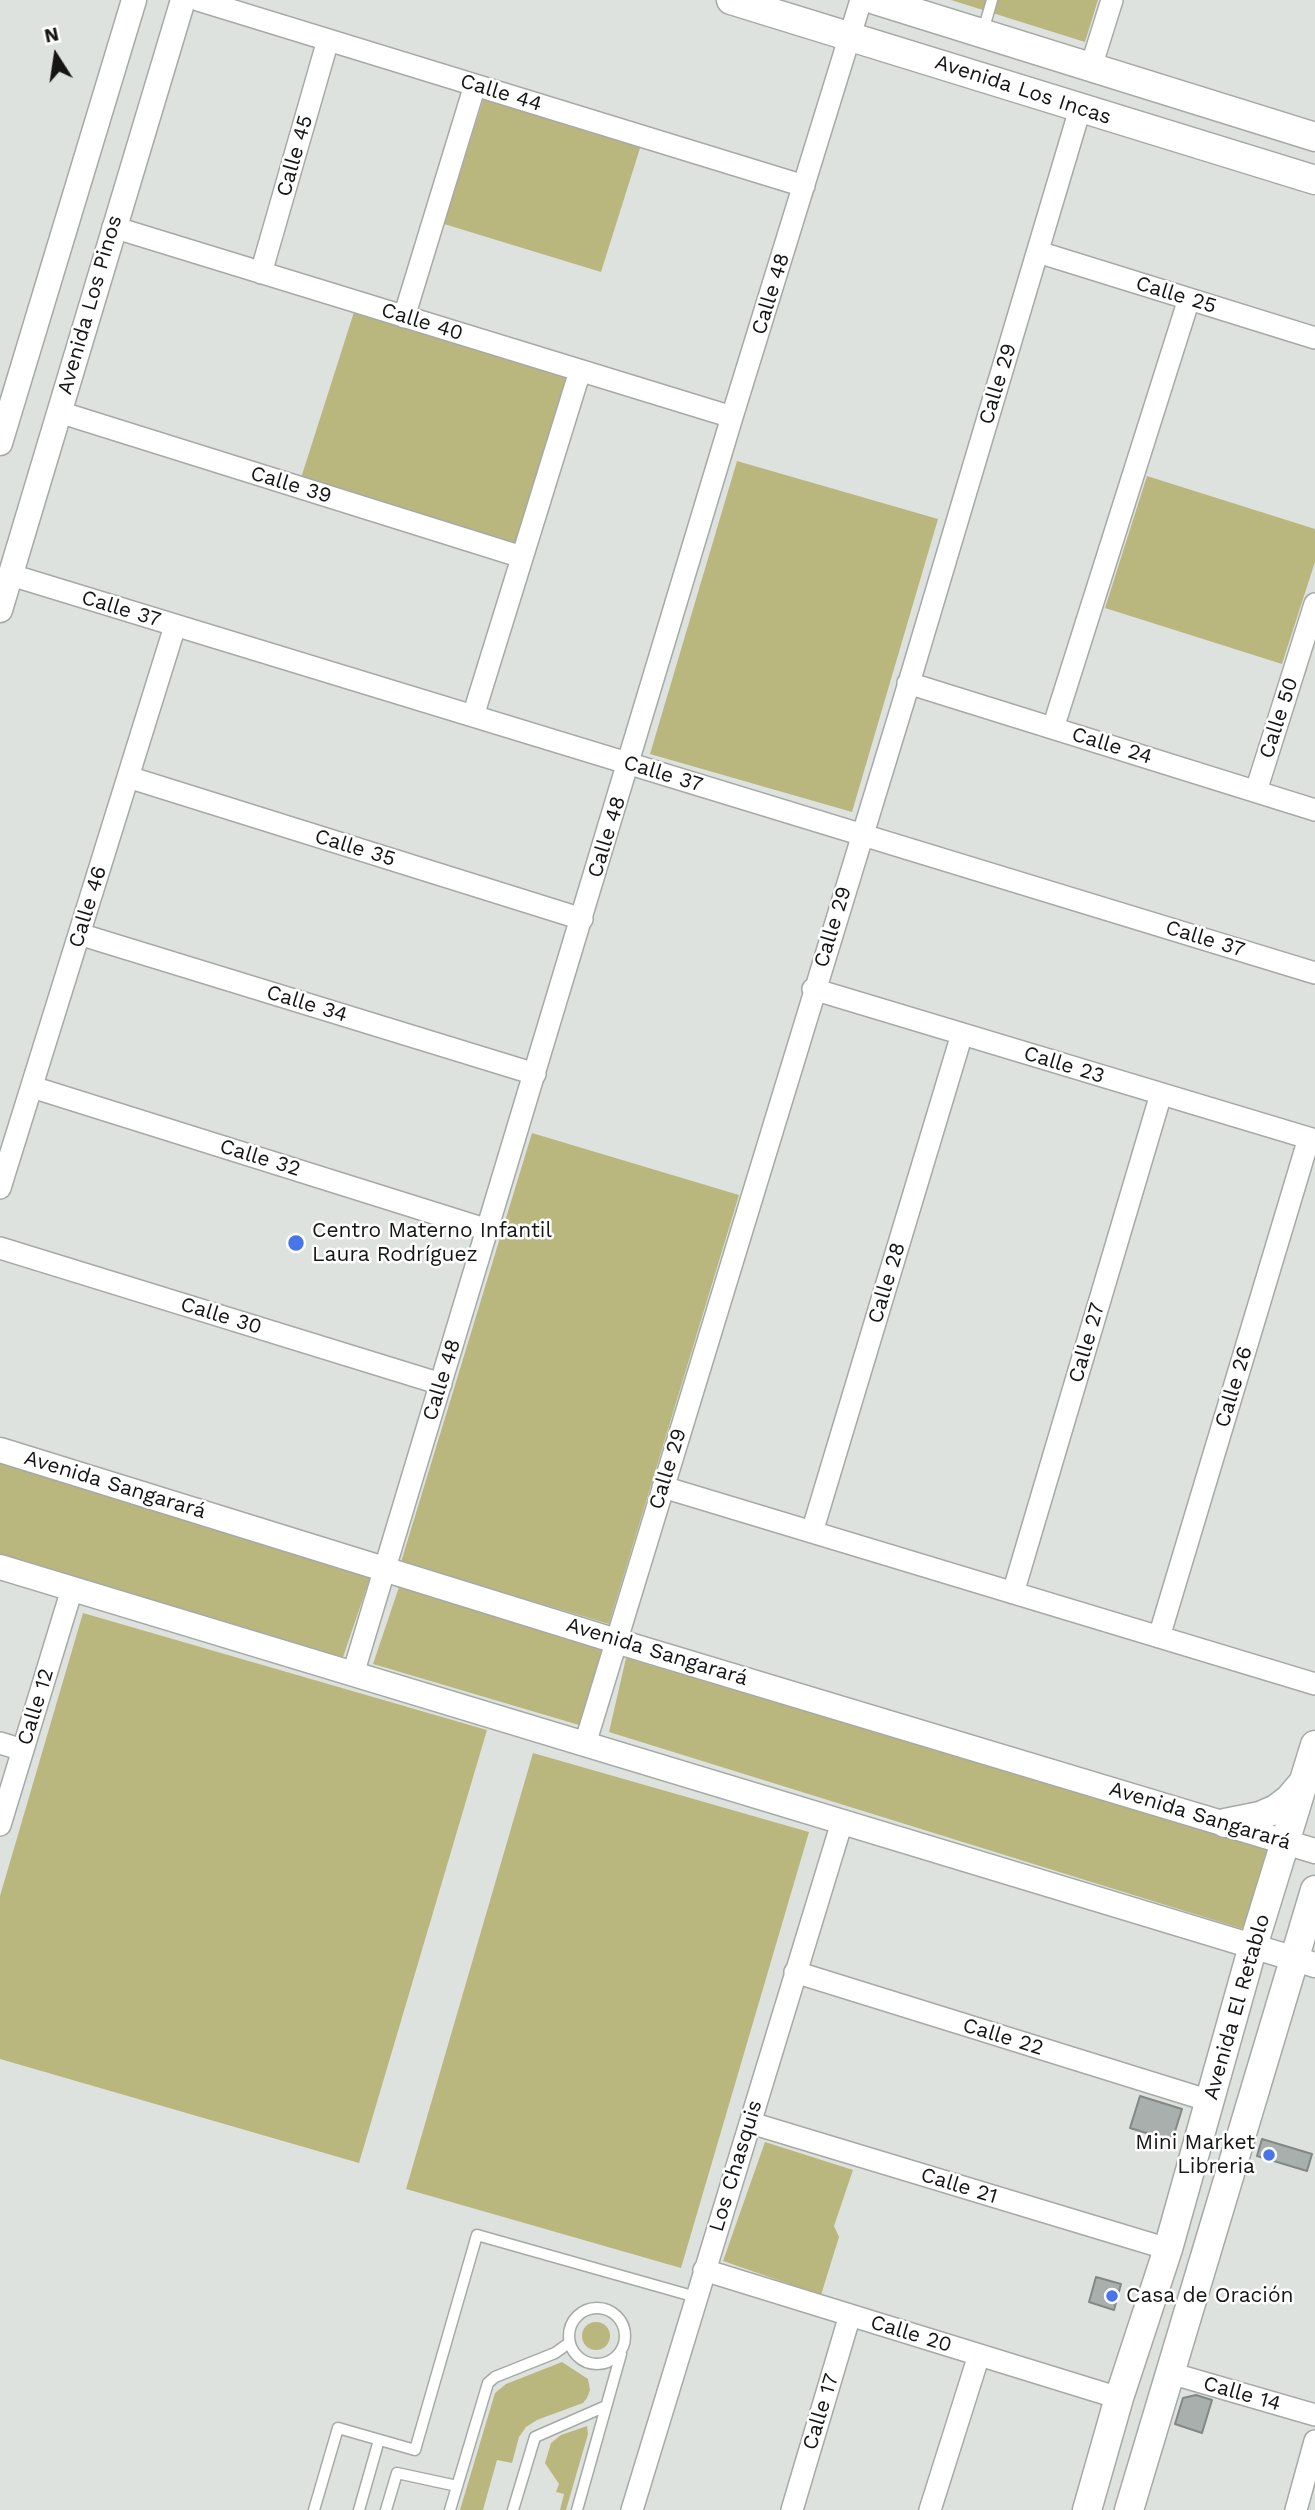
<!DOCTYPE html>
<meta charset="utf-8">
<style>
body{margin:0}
#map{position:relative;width:1315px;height:2510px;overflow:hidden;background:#dde2de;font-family:"Work Sans",sans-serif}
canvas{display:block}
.north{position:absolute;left:21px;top:21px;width:70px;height:70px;-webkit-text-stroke:5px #fff;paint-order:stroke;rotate:348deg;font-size:19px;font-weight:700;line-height:28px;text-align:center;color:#141514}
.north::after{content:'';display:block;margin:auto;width:24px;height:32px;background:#141514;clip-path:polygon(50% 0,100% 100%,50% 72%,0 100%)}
</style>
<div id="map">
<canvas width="1315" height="2510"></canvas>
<div class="north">N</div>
</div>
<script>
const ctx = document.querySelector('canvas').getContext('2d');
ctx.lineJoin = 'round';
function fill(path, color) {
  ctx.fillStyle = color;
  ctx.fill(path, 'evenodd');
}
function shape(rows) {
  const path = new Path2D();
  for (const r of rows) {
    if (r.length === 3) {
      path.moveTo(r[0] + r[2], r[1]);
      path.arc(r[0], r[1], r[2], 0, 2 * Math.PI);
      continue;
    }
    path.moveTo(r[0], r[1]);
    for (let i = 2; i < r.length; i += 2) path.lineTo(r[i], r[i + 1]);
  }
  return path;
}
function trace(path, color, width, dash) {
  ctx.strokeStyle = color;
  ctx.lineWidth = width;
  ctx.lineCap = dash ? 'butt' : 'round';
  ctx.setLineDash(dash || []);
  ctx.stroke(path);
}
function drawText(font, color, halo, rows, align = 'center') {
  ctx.font = font + ' "Work Sans",sans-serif';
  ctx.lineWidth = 5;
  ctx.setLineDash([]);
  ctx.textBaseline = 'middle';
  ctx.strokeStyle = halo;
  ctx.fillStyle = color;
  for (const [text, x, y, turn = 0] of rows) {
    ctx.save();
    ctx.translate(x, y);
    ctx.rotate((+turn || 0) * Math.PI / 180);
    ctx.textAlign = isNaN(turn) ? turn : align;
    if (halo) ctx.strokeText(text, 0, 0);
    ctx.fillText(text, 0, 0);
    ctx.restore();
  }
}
fill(shape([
 [951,0,1098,0,1085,42],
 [484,97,641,145,601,272,444,224],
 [354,312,570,379,518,545,301,478],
 [737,461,938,519,852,812,650,754],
 [1147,476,1315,529,1315,562,1282,664,1105,608],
 [532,1133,739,1195,609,1624,401,1562],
 [0,1459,372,1572,342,1660,0,1554],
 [400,1584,605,1646,579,1725,373,1664],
 [83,1613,487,1730,359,2163,0,2059,0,1896],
 [626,1658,1271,1850,1249,1931,609,1732],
 [533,1753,809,1832,681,2268,406,2189],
 [765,2142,853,2170,834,2226,839,2237,821,2295,723,2261],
 [596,2336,14],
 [562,2362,588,2379,590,2390,587,2398,583,2403,537,2420,526,2427,519,2437,512,2463,497,2460,483,2510,460,2510,495,2393,506,2384],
 [587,2426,588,2434,566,2510,560,2510,564,2494,556,2492,559,2484,545,2463,551,2443,561,2435]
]), '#bab77e');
const building = shape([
 [1140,2096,1182,2109,1172,2141,1130,2128,1140,2096],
 [1262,2139,1312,2154,1307,2171,1257,2156,1262,2139],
 [1096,2277,1121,2284,1114,2310,1089,2302,1096,2277],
 [1196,2395,1212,2400,1202,2433,1175,2424,1183,2398,1196,2395]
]);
fill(building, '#a9afad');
trace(building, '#828886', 2);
const service = shape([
 [983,31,992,0],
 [597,2336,28],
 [314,2510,338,2428,415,2450,477,2235,696,2297],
 [359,2510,379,2440],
 [386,2510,397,2473,457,2486],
 [450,2510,488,2383,495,2377,555,2353,569,2343],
 [513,2510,535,2437,606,2406],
 [577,2510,621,2354]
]);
const minor = shape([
 [198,0,804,186],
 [1091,67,1112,0],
 [113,227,732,417],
 [1038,252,1315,338],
 [261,273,328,40],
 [404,317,475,85],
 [59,412,522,557],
 [11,575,1315,973],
 [908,683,1315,810],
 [473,716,580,371],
 [1053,728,1189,299],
 [128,777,582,919],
 [1256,791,1315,604],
 [79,934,535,1074],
 [813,989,1315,1140],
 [32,1087,488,1230],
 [0,1188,175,626],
 [0,1248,441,1384],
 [663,1487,1315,1684],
 [812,1532,962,1034],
 [1013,1593,1161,1094],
 [1159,1637,1309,1138],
 [353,1674,732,417,861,0],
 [0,1743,23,1750],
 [585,1744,903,703,1080,109],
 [0,1825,72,1589],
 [795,1972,1210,2101],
 [751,2123,1168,2249],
 [704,2270,1119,2398],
 [1170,2373,1315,2415],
 [632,2510,842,1822],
 [792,2510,850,2315],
 [930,2510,979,2355],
 [1296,2510,1315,2441]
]);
const tertiary = shape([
 [0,443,134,0],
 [0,610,183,0],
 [0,1450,616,1641,1315,1851],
 [0,1567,1315,1965]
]);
const secondary = shape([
 [731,0,1315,180],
 [875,0,1315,137],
 [1225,1823,1260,1816,1276,1809,1289,1799,1301,1785],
 [1087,2510,1119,2398,1168,2249,1253,1946,1315,1745],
 [1129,2510,1315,1890]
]);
trace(service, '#a6aaa6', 13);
trace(minor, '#a6aaa6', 24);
trace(tertiary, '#a6aaa6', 27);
trace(secondary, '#a6aaa6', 31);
trace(service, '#fff', 10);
trace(minor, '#fff', 21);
trace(tertiary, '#fff', 24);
trace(secondary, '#fff', 28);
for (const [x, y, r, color] of [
 [296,1243,9,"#4875e7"],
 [1269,2155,7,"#4875e7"],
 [1112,2296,7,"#4875e7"]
]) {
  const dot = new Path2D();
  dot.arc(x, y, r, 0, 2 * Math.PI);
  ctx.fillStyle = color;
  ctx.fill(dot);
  trace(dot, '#fff', 2.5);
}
drawText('21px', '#141514', '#fff', [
 ["Avenida Los Incas",1023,90,18],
 ["Calle 44",501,93,17],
 ["Calle 45",295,156,-74],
 ["Calle 48",771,294,-73],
 ["Calle 25",1176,295,17],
 ["Avenida Los Pinos",90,305,-74],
 ["Calle 40",422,322,17],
 ["Calle 29",998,384,-73],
 ["Calle 39",291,485,17],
 ["Calle 37",121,609,17],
 ["Calle 50",1279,718,-72],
 ["Calle 24",1112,746,17],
 ["Calle 37",663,774,17],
 ["Calle 48",607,837,-73],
 ["Calle 35",355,848,17],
 ["Calle 46",88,907,-73],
 ["Calle 29",833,927,-73],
 ["Calle 37",1205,939,17],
 ["Calle 34",307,1004,17],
 ["Calle 23",1064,1065,17],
 ["Calle 32",260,1158,17],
 ["Calle 28",887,1283,-73],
 ["Calle 30",221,1316,17],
 ["Calle 27",1087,1343,-74],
 ["Calle 48",442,1380,-73],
 ["Calle 26",1234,1387,-73],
 ["Calle 29",668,1469,-73],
 ["Avenida Sangarará",115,1485,17],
 ["Avenida Sangarará",657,1652,17],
 ["Calle 12",36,1707,-73],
 ["Avenida Sangarará",1200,1816,17],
 ["Avenida El Retablo",1237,2007,-74],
 ["Calle 22",1003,2037,17],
 ["Los Chasquis",736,2166,-73],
 ["Calle 21",959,2186,17],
 ["Calle 20",911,2334,17],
 ["Calle 14",1242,2394,16],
 ["Calle 17",821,2412,-73]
]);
drawText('21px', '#141514', '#fff', [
 ["Centro Materno Infantil",312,1231],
 ["Laura Rodríguez",312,1255],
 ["Mini Market",1255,2143,"right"],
 ["Libreria",1255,2167,"right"],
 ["Casa de Oración",1126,2296]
], 'left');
</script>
